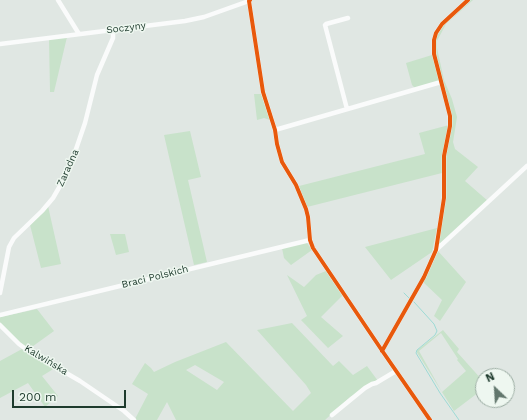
<!DOCTYPE html>
<meta charset="utf-8">
<style>
body{margin:0}
#map{position:relative;width:527px;height:420px;overflow:hidden;background:#e0e7e3;font-family:"Work Sans",sans-serif}
canvas{display:block}
.north{position:absolute;left:475px;top:368px;width:40px;height:40px;box-sizing:border-box;background:#eef7f0;border:1px solid #9baca2;border-radius:50%;rotate:335deg;font-size:11px;font-weight:700;line-height:16px;text-align:center;color:#1e3b2d}
.north::after{content:'';display:block;margin:auto;width:14px;height:18px;background:#62776d;clip-path:polygon(50% 0,100% 100%,50% 72%,0 100%)}
.scale{position:absolute;left:12px;top:390px;width:114px;height:18px;box-sizing:border-box;border:2px solid #1e3b2d;border-top:0;padding-left:5px;font-size:12px;line-height:14px;white-space:nowrap;color:#1e3b2d;-webkit-text-stroke:3px #eef7f0;paint-order:stroke}
</style>
<div id="map">
<canvas width="527" height="420"></canvas>
<div class="north">N</div>
<div class="scale">200 m</div>
</div>
<script>
const ctx = document.querySelector('canvas').getContext('2d');
ctx.lineJoin = 'round';
function fill(path, color) {
  ctx.fillStyle = color;
  ctx.fill(path, 'evenodd');
}
function shape(rows) {
  const path = new Path2D();
  for (const r of rows) {
    path.moveTo(r[0], r[1]);
    for (let i = 2; i < r.length; i += 2) path.lineTo(r[i], r[i + 1]);
  }
  return path;
}
function trace(path, color, width, dash) {
  ctx.strokeStyle = color;
  ctx.lineWidth = width;
  ctx.lineCap = dash ? 'butt' : 'round';
  ctx.setLineDash(dash || []);
  ctx.stroke(path);
}
function drawText(font, color, halo, rows, align = 'center') {
  ctx.font = font + ' "Work Sans",sans-serif';
  ctx.lineWidth = 3;
  ctx.setLineDash([]);
  ctx.textBaseline = 'middle';
  ctx.strokeStyle = halo;
  ctx.fillStyle = color;
  for (const [text, x, y, turn = 0] of rows) {
    ctx.save();
    ctx.translate(x, y);
    ctx.rotate((+turn || 0) * Math.PI / 180);
    ctx.textAlign = isNaN(turn) ? turn : align;
    if (halo) ctx.strokeText(text, 0, 0);
    ctx.fillText(text, 0, 0);
    ctx.restore();
  }
}
fill(shape([
 [468,0,473,0,446,24,437,41,437,48,444,80,452,99,457,117,453,142,455,149,478,167,465,181,488,201,438,247,446,156,452,118,435,54,435,39,438,32,445,23],
 [67,37,54,92,50,92,49,39],
 [432,55,440,82,415,88,412,85,406,63],
 [254,94,261,94,270,120,264,118,257,120],
 [449,125,442,173,307,207,299,186,425,154,419,133],
 [190,131,201,177,188,180,207,262,194,265,164,135],
 [48,206,61,264,41,268,30,225],
 [437,228,432,252,391,280,365,247],
 [110,234,125,234,129,252,116,255],
 [302,243,307,243,312,250,291,265,284,258,282,248],
 [438,251,466,282,440,321,434,316,442,300,423,282],
 [326,271,343,295,321,317,343,336,328,348,301,320,307,316,287,275,304,287,316,275],
 [37,309,54,331,29,349,21,344,0,324,0,317],
 [292,323,333,366,339,361,353,375,367,366,378,381,350,397,325,420,176,420,167,402,157,420,136,420,135,419,148,394,132,384,145,363,151,368,154,372,175,362,226,342,293,411,311,393,306,385,257,330],
 [195,365,224,382,217,390,186,370],
 [443,330,459,349,457,352,483,381,483,389,454,411,416,351],
 [441,333,458,359,457,360,466,371,442,392,419,351],
 [22,349,39,360,55,368,42,376,58,396,45,407,28,383,0,398,0,361]
]), '#c8e2ca');
trace(shape([
 [404,293,409,298],
 [414,302,434,324,437,331,435,335,417,350,416,353,440,393,459,420]
]), '#9ddad5', 1);
trace(shape([
 [58,0,79,34],
 [249,1,263,92,275,130,277,144,282,162,296,185,306,209,308,217,310,240,313,248,383,352,430,420],
 [0,44,185,21,204,17,249,1],
 [347,109,325,25,326,24,348,18],
 [275,130,441,82],
 [436,250,527,166],
 [0,293,9,247,14,238,42,211,53,198,64,179,74,155,85,123,97,75,113,38,113,30],
 [0,315,310,240],
 [0,325,19,344,30,352,80,381,124,411,134,420],
 [382,351,424,277,436,250,444,198,444,156,450,126,450,116,434,54,434,40,436,33,442,24,468,0],
 [332,415,365,388,372,384,376,383,396,371]
]), '#fafbfb', 4.5);
trace(shape([
 [250,0,249,1,263,92,275,130,277,144,282,162,296,185,306,209,308,217,310,240,313,248,383,352,430,420],
 [382,351,424,277,436,250,444,198,444,156,450,126,450,116,434,54,434,40,436,33,442,24,468,0]
]), '#e8590c', 4);
drawText('10px', '#1e3b2d', '#eef7f0', [
 ["Soczyny",126,28,-7],
 ["Zaradna",68,168,-66],
 ["Braci Polskich",155,277,-14],
 ["Kalwińska",46,360,31]
]);
</script>
